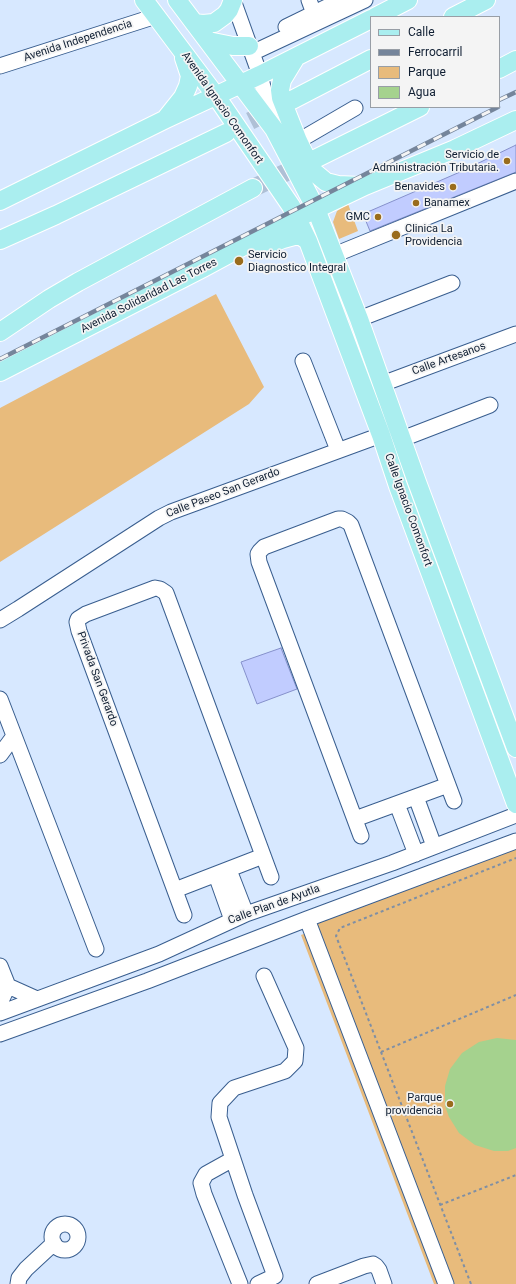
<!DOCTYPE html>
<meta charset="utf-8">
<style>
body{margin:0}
#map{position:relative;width:516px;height:1284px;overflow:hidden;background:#d7e8ff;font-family:Roboto,sans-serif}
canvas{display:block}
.legend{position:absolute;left:370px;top:16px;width:130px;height:92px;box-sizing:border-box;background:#f4f4f4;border:1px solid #989ea6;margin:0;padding:5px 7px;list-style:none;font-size:12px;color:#0f1e32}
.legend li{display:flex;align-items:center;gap:8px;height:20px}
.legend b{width:20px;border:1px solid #989ea6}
</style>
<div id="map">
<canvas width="516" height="1284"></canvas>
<ul class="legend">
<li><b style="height:5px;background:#aaeeef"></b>Calle</li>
<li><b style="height:5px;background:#75859b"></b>Ferrocarril</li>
<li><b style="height:11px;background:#e8bb7c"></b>Parque</li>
<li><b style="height:11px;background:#a5d28e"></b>Agua</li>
</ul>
</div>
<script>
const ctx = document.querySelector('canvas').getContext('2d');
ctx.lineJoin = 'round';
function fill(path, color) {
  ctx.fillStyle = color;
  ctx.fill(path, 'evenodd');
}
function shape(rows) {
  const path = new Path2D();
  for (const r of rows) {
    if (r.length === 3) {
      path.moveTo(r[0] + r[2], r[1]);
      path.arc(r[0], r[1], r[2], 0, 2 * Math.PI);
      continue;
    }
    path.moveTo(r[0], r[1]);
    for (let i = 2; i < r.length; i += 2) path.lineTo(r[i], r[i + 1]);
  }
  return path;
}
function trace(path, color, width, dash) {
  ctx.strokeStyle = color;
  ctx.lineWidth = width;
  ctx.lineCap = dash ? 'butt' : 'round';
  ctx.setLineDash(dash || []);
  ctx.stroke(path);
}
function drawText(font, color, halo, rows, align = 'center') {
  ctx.font = font + ' Roboto,sans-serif';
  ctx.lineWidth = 3.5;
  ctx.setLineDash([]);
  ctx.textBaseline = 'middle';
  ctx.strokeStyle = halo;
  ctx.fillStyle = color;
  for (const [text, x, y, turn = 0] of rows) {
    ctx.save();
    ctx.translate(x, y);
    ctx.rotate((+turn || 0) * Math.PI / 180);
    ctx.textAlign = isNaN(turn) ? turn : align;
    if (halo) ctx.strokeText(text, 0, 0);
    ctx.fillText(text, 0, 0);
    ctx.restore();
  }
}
fill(shape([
 [348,204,358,231,339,239,333,222,337,211],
 [216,294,264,387,249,404,0,562,0,408],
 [516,845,516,1284,434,1284,301,935,317,929,316,924]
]), '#e8bb7c');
fill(shape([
 [497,1038,516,1040,516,1148,508,1151,494,1151,475,1145,459,1133,449,1117,445,1106,445,1086,450,1069,462,1053,479,1042]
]), '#a5d28e');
const building = shape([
 [516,145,516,172,370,231,363,214,460,172,516,145],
 [281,648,297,689,257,704,241,662,281,648]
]);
fill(building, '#c1ccff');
trace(building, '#8590cb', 1);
trace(shape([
 [226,133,276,108],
 [253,188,308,162]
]), '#afc0d6', 18, [18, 9]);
const minor = shape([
 [233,0,260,75,273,127],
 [309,0,317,22],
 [286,27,341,0],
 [252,53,365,0],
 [0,66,156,16],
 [288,147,355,108],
 [334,255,516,181],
 [359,319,452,283],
 [303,361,338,450],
 [382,384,516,334],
 [402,439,490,405],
 [0,620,18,609,159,518,171,512,392,431],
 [0,699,96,949],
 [0,755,14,736],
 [416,797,434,846],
 [397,804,416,854],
 [355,819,448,785],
 [361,836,259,562,258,554,260,551,264,547,338,519,342,519,348,522,351,525,454,801],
 [229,870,246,914],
 [216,875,232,920],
 [175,890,263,856],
 [184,915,79,631,77,622,78,619,86,614,155,588,160,589,166,593,271,877],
 [307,919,446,1284],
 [0,966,8,986,37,999],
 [0,1003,8,986],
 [0,1013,159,954,246,914,392,863,516,815],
 [0,1034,147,981,307,919,516,841],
 [233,1159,206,1174,201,1183,204,1194,240,1284],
 [65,1237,13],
 [18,1284,19,1278,26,1269,54,1243],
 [258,1284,275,1276,245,1195,219,1117,220,1103,234,1088,285,1071,295,1061,296,1048,264,976],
 [317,1284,364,1266,373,1264,376,1266,379,1270,384,1284]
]);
const major = shape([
 [144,0,216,96,291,206,308,241,381,435,398,486,516,804],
 [177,0,274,129,316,209,359,319,417,482,516,748],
 [375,17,408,0],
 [453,17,486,0],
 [194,23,203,24,214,23,225,15,229,10,233,0],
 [208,41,233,46,249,46],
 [296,57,282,80,280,90,281,98,298,141,310,166,314,172,326,182,338,185,361,186],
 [499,69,516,60],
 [292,100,371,59],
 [167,117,183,97,188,86,190,76,184,58],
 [315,159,420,107],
 [0,201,166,119,260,75,371,19],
 [0,240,56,215,226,133],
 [262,247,283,239,294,236,301,236,308,241],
 [0,332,49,299,78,282,253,188],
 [0,372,203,268,279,227,365,186,455,149,516,120]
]);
trace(minor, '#395e8f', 17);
trace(major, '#fff', 20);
trace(shape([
 [381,1052,516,995],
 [440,1205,516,1175],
 [471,1284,336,936,340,928,516,858]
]), '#7f8fa5', 2, [3, 3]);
trace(minor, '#fff', 15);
trace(major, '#aaeeef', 18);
const rail = shape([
 [499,100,516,92],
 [0,359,498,107]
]);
trace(rail, '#75859b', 4.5);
trace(rail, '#f4f4f4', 3, [9]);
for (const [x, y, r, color] of [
 [507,161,4,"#9a6c1d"],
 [453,187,4,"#9a6c1d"],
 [416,203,4,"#9a6c1d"],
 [378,217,4,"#9a6c1d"],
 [396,235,5,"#9a6c1d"],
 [239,261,5,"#9a6c1d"],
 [450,1104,4,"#9a6c1d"]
]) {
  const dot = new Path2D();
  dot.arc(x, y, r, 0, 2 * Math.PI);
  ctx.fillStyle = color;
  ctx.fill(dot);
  trace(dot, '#f4f4f4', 1.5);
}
drawText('11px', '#0f1e32', '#f4f4f4', [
 ["Avenida Independencia",78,41,-18],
 ["Avenida Ignacio Comonfort",222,108,55],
 ["Avenida Solidaridad Las Torres",149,296,-27],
 ["Calle Artesanos",449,359,-20],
 ["Calle Paseo San Gerardo",223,493,-21],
 ["Calle Ignacio Comonfort",408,510,70],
 ["Privada San Gerardo",97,679,70],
 ["Calle Plan de Ayutla",274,905,-20]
]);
drawText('11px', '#0f1e32', '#f4f4f4', [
 ["Servicio de",499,155],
 ["Administración Tributaria.",499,168],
 ["Benavides",445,187],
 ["Banamex",424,203,"left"],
 ["GMC",370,217],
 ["Clinica La",405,229,"left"],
 ["Providencia",405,242,"left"],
 ["Servicio",248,255,"left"],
 ["Diagnostico Integral",248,268,"left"],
 ["Parque",442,1098],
 ["providencia",442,1111]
], 'right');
</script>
